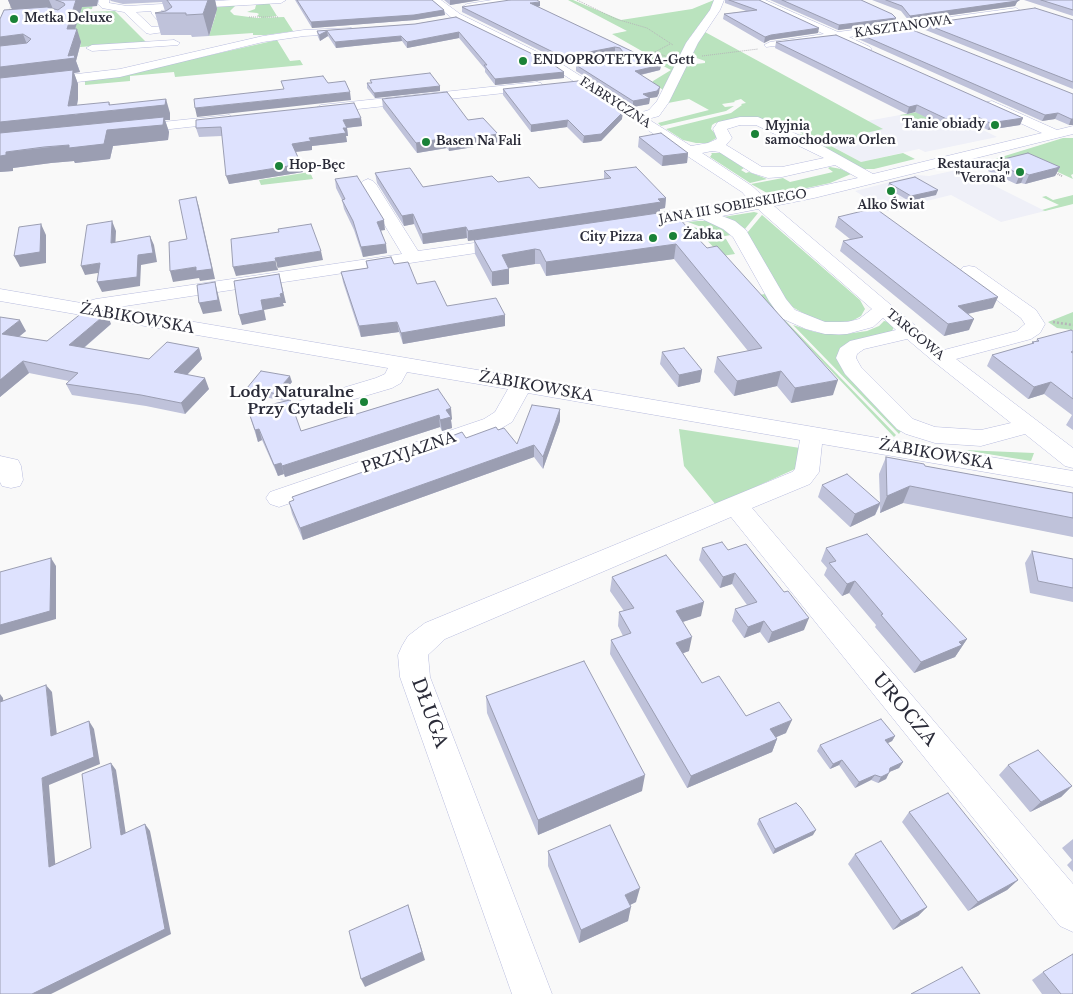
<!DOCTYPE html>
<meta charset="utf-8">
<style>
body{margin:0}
canvas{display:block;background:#f9f9f9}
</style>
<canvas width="1073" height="994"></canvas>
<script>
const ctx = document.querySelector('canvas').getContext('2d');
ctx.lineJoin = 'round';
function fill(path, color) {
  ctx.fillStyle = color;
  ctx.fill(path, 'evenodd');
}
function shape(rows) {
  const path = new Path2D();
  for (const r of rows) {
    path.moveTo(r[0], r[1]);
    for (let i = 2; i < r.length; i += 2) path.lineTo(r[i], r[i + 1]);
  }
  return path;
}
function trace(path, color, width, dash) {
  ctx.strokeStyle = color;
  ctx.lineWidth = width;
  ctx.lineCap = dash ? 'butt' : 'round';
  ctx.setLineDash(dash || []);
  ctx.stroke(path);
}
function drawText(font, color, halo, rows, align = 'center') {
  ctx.font = font + ' "Libre Baskerville",serif';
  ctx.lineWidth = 5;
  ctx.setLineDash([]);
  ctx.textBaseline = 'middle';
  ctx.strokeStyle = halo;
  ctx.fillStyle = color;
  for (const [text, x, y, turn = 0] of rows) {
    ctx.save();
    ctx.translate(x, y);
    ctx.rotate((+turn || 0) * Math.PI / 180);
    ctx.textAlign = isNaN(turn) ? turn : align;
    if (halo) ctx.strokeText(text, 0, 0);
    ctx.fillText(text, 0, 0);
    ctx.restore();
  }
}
fill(shape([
 [900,115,929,129,967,122,997,137,925,152,919,149,861,162,830,145,861,139,856,135,882,129,867,121],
 [961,169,1045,211,1001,222,951,195,887,211,855,191,917,175,929,176]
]), '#eff0f8');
fill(shape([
 [94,0,92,9,83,10,83,12,115,11,146,42,80,47,81,42,44,12],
 [568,0,573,0,621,20,692,9,714,0,711,9,688,40,665,91,652,83,653,81,671,70,642,55,647,54,612,34,627,31],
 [260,3,269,3,277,16,262,18,257,16,259,14,257,13,247,12,255,9,256,5],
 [236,5,230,11,234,15,257,18,284,17,293,31,295,31,266,35,253,35,253,33,209,36,216,14,199,7],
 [705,32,883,129,857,135,862,139,831,146,861,162,903,153,915,159,874,169,862,169,804,137,793,136,803,134,795,129,785,131,786,128,783,126,787,124,779,120,773,121,758,118,735,119,715,123,712,125,711,129,718,137,708,143,696,143,683,140,666,129,731,113,742,105,741,104,746,103,741,99,734,101,735,102,722,104,725,107,734,106,726,111,661,126,658,123,709,110,689,99,668,103,686,65,705,63,705,61,691,56,695,45],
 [277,40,290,61,300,60,303,65,175,77,174,72,130,76,130,81,85,85,85,81,113,77],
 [934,109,963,123,929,129,900,115],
 [1063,138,1073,138,1073,174,1071,175,1073,179,1038,163,1002,162,995,159],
 [711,153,721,153,744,168,741,170,746,173,749,172,767,179,750,183,710,157,712,154],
 [830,167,841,169,851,174,830,183,779,194,767,193,751,184,783,178,790,182,833,172,828,168],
 [310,172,313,179,261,185,259,180],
 [1073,195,1073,204,1045,211,1042,210,1059,205,1042,197,1046,196,1053,200],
 [754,212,758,213,745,229,723,217],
 [762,215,860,300,865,309,861,316,852,321,830,323,813,319,789,305,747,233],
 [698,221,707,221,721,226,731,235,725,236,688,222],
 [694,227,726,239,735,254,722,256],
 [765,294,780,315,896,435,894,437,759,295],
 [1073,312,1073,330,1057,328,1048,322],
 [884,321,890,322,894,327,892,331,844,346,902,429,899,434,793,325,815,332,839,335,867,331,879,326],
 [679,429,800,448,795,469,716,505,684,466],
 [963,450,1034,453,1031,461]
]), '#bae3be');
const minor = shape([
 [99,0,109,0,109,3,127,6,232,0,286,0,281,3,161,10,176,28,171,31,150,34,146,33,124,12,102,8,98,4,99,0],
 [151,11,152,14,163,26,152,27,136,12,151,11],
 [430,0,441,0,460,14,560,63,639,113,649,110,657,101,686,43,710,10,714,0,724,0,720,10,698,43,669,102,659,116,648,119,691,146,708,143,717,139,713,129,718,122,740,117,758,117,821,145,873,174,1042,133,987,108,986,105,987,102,992,101,1057,130,1073,126,1073,134,814,198,774,206,944,350,1017,331,1025,324,1021,318,963,275,960,271,963,267,969,266,975,267,1036,310,1045,324,1040,333,1031,339,956,359,1073,448,1073,468,1065,466,1025,434,981,446,935,443,906,434,897,429,845,374,836,358,840,348,850,341,896,330,883,318,873,327,847,334,825,334,806,329,781,318,769,301,733,237,723,229,702,219,645,228,639,227,637,223,639,219,645,218,750,201,742,192,552,67,452,18,430,0],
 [740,125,756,125,824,158,782,167,762,167,726,145,732,138,727,129,740,125],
 [712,151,719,152,752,173,768,178,782,177,835,165,858,178,765,198,752,186,702,153,712,151],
 [758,209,768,218,872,309,859,319,847,322,825,322,795,310,786,299,746,230,735,221,722,216,758,209],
 [907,339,933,361,1011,423,981,430,935,427,913,419,861,367,856,358,857,354,864,349,907,339],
 [492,0,515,0,510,3,467,10,462,7,467,4,492,0],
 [752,0,765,0,838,32,1016,8,1021,11,1016,14,849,37,870,47,872,49,866,52,835,39,766,47,764,45,770,42,824,34,752,0],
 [351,28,356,31,355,33,304,36,263,42,120,77,0,91,0,83,120,69,263,36,304,30,351,28],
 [174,40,180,43,178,45,92,51,86,48,92,45,174,40],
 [537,82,541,83,543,86,541,89,321,113,314,109,321,105,537,82],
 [229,115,236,119,234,122,134,133,127,129,134,125,229,115],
 [368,179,373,181,376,184,418,251,509,238,515,239,518,243,515,247,509,248,112,308,1073,471,1073,487,822,444,819,472,810,484,752,508,1073,884,1073,932,1060,926,731,517,445,639,428,655,430,677,552,994,512,994,400,677,398,655,402,646,408,636,425,623,792,472,795,469,800,440,528,393,512,422,500,429,279,507,270,504,266,498,270,492,484,419,495,412,508,389,407,372,401,383,392,388,304,414,296,412,293,407,296,402,376,378,385,374,388,368,0,301,0,289,87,304,89,301,96,299,402,254,360,184,363,181,368,179],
 [0,456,18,460,21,466,23,480,20,486,11,488,2,486,0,482,0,456]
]);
trace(minor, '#b8bcde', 1);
trace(shape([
 [577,0,616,19,647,28,673,45],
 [8,14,13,0],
 [249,17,279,17],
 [655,52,670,44],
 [633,54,652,52,669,57],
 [702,56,758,49]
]), '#b5b5b9', 1, [1, 1]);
trace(shape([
 [1054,172,1062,176]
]), '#b5b5b9', 2, [1, 1]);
trace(shape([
 [1053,322,1073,325]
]), '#b5b5b9', 2.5, [2, 2]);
fill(minor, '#fff');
fill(shape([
 [8,0,98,0,97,6,82,7,75,29,81,42,76,61,80,72,74,73,78,84,78,99,77,105,110,105,170,113,170,120,165,120,169,132,168,140,113,146,110,159,75,163,74,161,51,163,13,168,13,171,0,172,0,19,12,9],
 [110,0,215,0,217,9,209,36,192,37,191,35,161,35,155,13,165,11,162,2,123,4,111,1],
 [295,0,432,0,444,10,445,15,415,20,312,28],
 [444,0,480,0,450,5],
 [725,0,759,0,818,33,770,40,764,43,723,19,724,14,746,11,725,3],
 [770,0,861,0,896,18,894,23,838,30],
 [872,0,1020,0,1017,2,1015,6,909,21,901,11],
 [1024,0,1073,0,1073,16],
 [540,6,538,7,661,65,660,70,641,75,659,93,657,97,650,98,649,104,633,107,576,71,576,65,620,55,621,54,619,53,615,52,563,62,462,12,462,7],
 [456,17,564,78,495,85,485,72,485,69,459,38,407,48,402,41,336,48,328,36,320,41,318,37,317,31,415,24],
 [1073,20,1073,89,923,29,925,24],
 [857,33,1073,94,1073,125,1069,125,1055,119,1042,121,856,38],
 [776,42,1023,118,1020,125,988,130,976,124,950,129,915,112,907,114,775,48],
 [370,80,440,86,440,91,375,98,367,88,367,83,371,83],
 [503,89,614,106,622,119,601,141,583,143,567,127,531,132,503,95],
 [382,99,468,120,498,143,449,151,447,148,417,153,383,108],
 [361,118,362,126,347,128,348,136,346,136,347,142,312,146,312,150,296,152,301,164,303,172,229,184,222,136,199,137,196,128],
 [639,137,688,153,687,163,662,166,638,147],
 [992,162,1060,167,1055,176,1025,184,1021,183,1016,184,988,171],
 [604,171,666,198,665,208,660,209,660,213,833,395,791,403,777,386,734,396,714,372,717,357,748,351,674,259,546,276,540,264,535,264,508,268,509,284,492,286,475,254,474,240,468,241,467,238,423,244,414,224,404,226,377,183,375,173,423,187,498,182,539,188,604,179],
 [335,179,385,230,381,230,387,253,363,257,354,230,344,209,342,200,336,188],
 [889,183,936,195,909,201,887,188],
 [838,217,993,308,968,314,969,330,944,336,840,251,843,241,850,239,835,227],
 [366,261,394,264,417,284,447,306,505,326,403,344,399,332,361,337,343,282,341,272,367,268],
 [0,317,26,331,19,337,47,341,111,324,84,348,149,359,199,348,202,359,187,375,209,389,185,414,146,406,72,395,66,384,69,381,29,373,0,397],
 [1073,331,1073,430,1066,425,1072,415,1044,394,1028,399,987,366,992,355,1032,344,1032,342,1036,342,1037,339],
 [662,352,702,370,700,382,678,387,660,364],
 [292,382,285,390,301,431,438,389,452,419,451,420,452,428,442,431,440,427,285,477,284,474,278,476,262,440,258,442,248,410,285,401,248,394,247,388],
 [560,421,543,469,534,457,303,540,292,514,289,502,447,443,447,438,466,438,498,430,517,444],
 [886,457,925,466,1073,493,1073,537,903,503,880,513,880,505,875,515,850,527,818,497,822,485,880,502,879,474],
 [702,548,728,550,804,630,768,643,760,632,744,638,732,621,735,609,747,605,732,584,720,588,699,560],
 [826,548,967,639,955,657,914,673,875,627,876,625,849,593,842,596,824,575,827,568,821,561],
 [1032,551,1073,559,1073,602,1030,593,1025,563],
 [612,577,701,616,683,622,689,651,683,653,702,683,746,716,786,733,776,737,777,739,772,752,687,788,610,654,611,640,623,636,618,626,619,612,624,611,610,591],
 [486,696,642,791,538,835,487,713],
 [895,736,892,741,888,743,903,762,899,768,889,772,886,779,878,783,871,780,855,788,839,765,830,769,817,751,820,745],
 [1008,765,1072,786,1061,797,1030,812,999,775],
 [909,812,1018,880,1007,890,968,911,902,822],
 [759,819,813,835,773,854,757,824],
 [1073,839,1073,872,1067,865,1072,860,1062,848],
 [548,851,636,902,630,905,628,921,579,943,548,866],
 [855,854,927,907,918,916,893,930,848,864],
 [1043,972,1073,994,1042,994,1032,980]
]), '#bfc2da');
fill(shape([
 [8,0,49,0,53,9,13,12],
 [76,0,98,0,97,6,82,7,71,42,67,29],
 [208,0,215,0,217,9,209,36,203,14],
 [450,0,480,0,450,5],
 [1016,0,1020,0,1017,2,1015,6,909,21,910,16],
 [540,2,540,6,531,8,530,3],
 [444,10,445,15,415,20,312,28,311,22],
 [896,18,894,23,838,30,839,25],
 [819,28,818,33,770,40,764,43,765,37,771,35],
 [77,29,81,42,76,61,80,72,74,73,78,84,78,99,75,115,109,105,109,102,112,111,166,99,170,113,170,120,165,120,169,132,168,140,113,146,110,159,75,163,74,161,51,163,13,168,13,171,0,172,0,156,6,152,69,145,104,144,0,138,0,67,68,56],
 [327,31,328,36,320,41,319,35],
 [459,32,459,38,407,48,407,42],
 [23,34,28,47,0,50,0,37],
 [401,36,402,41,336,48,335,42],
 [615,47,615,52,563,62,563,57],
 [661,65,660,70,635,76,635,71],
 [564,72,564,78,495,85,495,79],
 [440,86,440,91,375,98,374,93],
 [660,87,659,93,657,97,650,98,649,104,633,107,633,101,643,94],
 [350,92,351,100,197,117,195,108],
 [917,105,915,112,907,114,909,107],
 [623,112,622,119,601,141,583,143,584,136],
 [1058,113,1055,119,1042,121,1045,115],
 [978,117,976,124,950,129,953,122],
 [361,118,362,126,344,128,343,120],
 [1023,118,1020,125,988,130,990,123],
 [1071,119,1073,119,1073,125,1069,125],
 [568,120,567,127,531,132,531,125],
 [343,128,347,128,348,136,346,136,347,142,312,146,312,150,294,152,292,144],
 [498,134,498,143,449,151,449,141],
 [446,138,447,148,417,153,416,143],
 [688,153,687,163,662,166,663,156],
 [301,164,303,172,229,184,226,176],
 [1060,167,1055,176,1025,184,1029,175],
 [1025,173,1021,183,1016,184,1020,174],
 [938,190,936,195,909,201,911,196],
 [196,197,199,207,215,279,200,281,199,278,173,282,170,271,196,267],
 [666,198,665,208,660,209,660,213,468,241,468,231],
 [413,214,414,224,404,226,402,216],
 [384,220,385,230,379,231,377,222],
 [112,221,116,231,115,252,111,243],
 [41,224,46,235,46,263,20,267,14,256],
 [466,227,467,238,423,244,422,234],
 [150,236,154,245,157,262,141,265,140,286,102,292,97,282],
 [386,244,387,253,363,257,361,247],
 [676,244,674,259,546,276,546,262],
 [535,249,535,264,502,269,502,255],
 [321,251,323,260,277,268,275,258],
 [276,261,278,270,236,276,233,267],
 [100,263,104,272,85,275,81,266],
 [509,269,509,284,492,286,492,272],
 [279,274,286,303,283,303,280,294],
 [215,282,218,294,222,311,203,314,199,303],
 [281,297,284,306,264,310,266,320,242,325,239,315,261,300],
 [998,297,993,308,953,317,958,306],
 [107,313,111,324,74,356,69,345],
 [505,315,505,326,403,344,401,333],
 [974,319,969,330,944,336,948,324],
 [20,320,26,331,8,345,2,334],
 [397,322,399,332,361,337,359,326],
 [199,348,202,359,179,383,174,372],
 [23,361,29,373,0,397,0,380],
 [702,370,700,382,678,387,679,375],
 [781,371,777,386,734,396,737,381],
 [290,376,292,382,285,390,283,384],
 [205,378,209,389,185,414,181,403],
 [838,380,833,395,791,403,795,388],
 [1051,382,1044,394,1028,399,1034,387],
 [451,408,452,419,451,420,452,428,442,431,440,420,446,410],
 [560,409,560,421,543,469,543,457],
 [439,415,440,427,285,477,282,466],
 [259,429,262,440,258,442,255,430],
 [534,445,534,457,303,540,300,528],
 [281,463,284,474,278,476,274,465],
 [910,486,903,503,880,513,887,496],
 [880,503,875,515,850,527,855,514],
 [51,558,56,566,56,619,0,635,0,625],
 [735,573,732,584,720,588,723,577],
 [855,581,849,593,842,596,847,584],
 [704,602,701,616,673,625,676,611],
 [809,618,804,630,768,643,772,632],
 [764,621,760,632,744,638,748,627],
 [692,637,689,651,673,657,676,643],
 [967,639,955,657,914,673,921,662],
 [46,685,52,692,58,744,51,736],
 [0,694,3,698,4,710,0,706],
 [792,720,786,733,765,742,770,729],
 [89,721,94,729,100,764,49,785,56,873,49,867,42,778],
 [895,736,892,741,882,746,885,740],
 [777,739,772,752,687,788,691,776],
 [842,760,839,765,830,769,833,764],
 [903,762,899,768,887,773,890,768],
 [111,763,116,770,127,841,121,835],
 [889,773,886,779,878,783,881,777],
 [645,775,642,791,538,835,538,820],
 [875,775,871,780,855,788,859,782],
 [1072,786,1061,797,1030,812,1041,802],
 [145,824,150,831,171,934,51,994,32,994],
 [816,830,813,835,773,854,775,849],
 [1018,880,1007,890,968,911,978,902],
 [640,888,636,902,622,909,625,895],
 [408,905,425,960,365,987,361,979],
 [631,907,628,921,579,943,581,930],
 [927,907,918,916,893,930,901,921]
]), '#9b9eb2');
const building = shape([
 [56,0,76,0,67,29,77,29,68,56,74,55,75,58,0,67,0,46,27,43,31,39,23,34,0,37,0,19,4,10,47,7,58,10,65,5,64,3,56,0],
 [167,0,208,0,203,14,186,15,186,13,155,13,166,11,172,7,167,0],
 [297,0,432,0,444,10,414,15,311,22,297,0],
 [510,0,537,0,540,2,530,3,661,65,635,71,660,87,657,91,643,94,650,98,633,101,576,65,620,55,623,52,620,48,615,47,563,57,462,7,510,0],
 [729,0,759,0,819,28,771,35,765,37,724,14,757,10,729,0],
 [782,0,861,0,892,14,896,18,839,25,782,0],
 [886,0,1017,0,1017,1,910,16,902,6,886,0],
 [1041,0,1073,0,1073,10,1041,0],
 [1035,8,1073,20,1073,82,925,24,1035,8],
 [456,17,551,63,564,72,495,79,484,65,487,65,459,32,407,42,401,36,335,42,327,31,319,35,317,31,415,24,456,17],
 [905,27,1073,94,1073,119,1071,119,1058,113,1045,115,857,33,905,27],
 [836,35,1023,118,990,123,978,117,953,122,917,105,909,107,776,42,836,35],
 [73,70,72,85,68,106,109,102,109,105,166,99,165,105,0,122,0,78,73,70],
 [430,73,440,86,374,93,367,83,372,83,370,80,430,73],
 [323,76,328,83,345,81,350,92,195,108,194,99,284,89,281,81,323,76],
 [578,81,614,104,611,104,623,112,601,134,584,136,568,120,531,125,503,89,578,81],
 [447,92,468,120,483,118,498,134,449,141,446,138,416,143,382,99,447,92],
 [354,103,361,118,343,120,347,128,343,128,346,133,309,138,311,141,292,144,301,164,226,176,221,127,196,128,196,120,354,103],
 [164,117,163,125,107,130,104,144,69,148,69,145,44,147,6,152,6,155,0,156,0,133,164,117],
 [661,133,688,153,663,156,639,137,661,133],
 [1028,153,1060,167,1029,175,1025,173,1020,174,992,162,1028,153],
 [636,167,666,198,658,199,661,202,468,231,466,227,422,234,413,214,402,216,375,173,410,168,423,187,492,176,498,182,529,177,539,188,611,178,604,171,636,167],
 [357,176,384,220,377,222,386,244,361,247,353,221,342,200,345,199,335,179,357,176],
 [915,177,938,190,911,196,889,183,915,177],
 [196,197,212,269,196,271,196,267,170,271,169,242,187,239,179,200,196,197],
 [875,208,998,297,958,306,974,319,948,324,843,241,863,237,838,217,875,208],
 [672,211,707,248,717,246,838,380,795,388,781,371,737,381,717,357,762,348,676,244,546,262,540,250,535,249,502,255,509,269,492,272,474,240,672,211],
 [112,221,111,243,150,236,153,253,138,255,137,277,97,282,100,263,81,266,87,225,112,221],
 [41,224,40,252,14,256,19,227,41,224],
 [311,224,321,251,275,258,276,261,233,267,231,239,279,232,278,229,311,224],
 [391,257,394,264,408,262,417,284,435,281,447,306,496,298,505,315,401,333,397,322,359,326,341,272,368,268,366,261,391,257],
 [279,274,283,293,280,294,281,297,261,300,263,310,239,315,234,281,279,274],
 [215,282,218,300,199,303,197,285,215,282],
 [88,308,105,311,107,313,69,345,149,359,167,342,199,348,174,372,205,378,181,403,141,395,66,384,78,373,23,361,0,380,0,317,20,320,2,334,47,341,88,308],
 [1071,330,1073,331,1073,351,1071,352,1073,353,1073,399,1051,382,1034,387,992,355,1034,343,1032,342,1039,341,1037,339,1071,330],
 [684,348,702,370,679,375,662,352,684,348],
 [261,371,290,376,283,384,288,396,247,388,261,371],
 [438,389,451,408,446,410,451,417,440,420,439,415,282,466,281,463,274,465,259,429,255,430,248,410,290,400,301,431,438,389],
 [532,405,560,409,543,457,534,445,300,528,289,502,294,500,292,497,448,442,447,438,462,432,466,438,496,427,498,430,504,428,517,444,532,405],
 [886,457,924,464,925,466,1073,493,1073,518,910,486,887,496,886,457],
 [847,474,880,503,855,514,822,485,847,474],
 [867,534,967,639,959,642,962,645,921,662,881,615,883,614,855,581,847,584,829,563,836,561,826,548,867,534],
 [722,542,728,550,746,544,784,592,788,591,809,618,772,632,764,621,748,627,735,609,757,602,735,573,723,577,702,548,722,542],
 [1032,551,1073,559,1073,588,1038,581,1032,551],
 [666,555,704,602,676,611,692,637,676,643,702,683,719,676,746,716,779,702,792,720,770,729,777,739,691,776,611,640,631,633,619,612,634,608,612,577,666,555],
 [51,558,50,611,0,625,0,572,51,558],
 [584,661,645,775,538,820,486,696,584,661],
 [46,685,51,736,89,721,94,757,42,778,49,867,91,848,82,774,111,763,121,835,145,824,165,929,32,994,0,994,0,702,46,685],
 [881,719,895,736,885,740,903,762,890,768,889,773,881,777,875,775,859,782,842,760,833,764,820,745,881,719],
 [1038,750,1072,786,1041,802,1008,765,1038,750],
 [948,793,1018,880,978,902,909,812,948,793],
 [796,803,801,808,816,830,775,849,759,819,796,803],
 [610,825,640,888,625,895,631,907,581,930,548,851,610,825],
 [881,841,927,907,901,921,855,854,881,841],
 [408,905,422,952,361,979,349,931,408,905],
 [1073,954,1073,994,1061,994,1043,972,1073,954],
 [962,967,980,994,911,994,962,967]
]);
fill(building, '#dee2fe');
trace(building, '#9b9eb2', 1);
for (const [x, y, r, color] of [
 [14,19,5,"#1a8237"],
 [523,61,5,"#1a8237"],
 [995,125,5,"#1a8237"],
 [755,134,5,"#1a8237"],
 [426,142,5,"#1a8237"],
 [279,166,5,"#1a8237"],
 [1020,172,5,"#1a8237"],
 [891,191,5,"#1a8237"],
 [673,236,5,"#1a8237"],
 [653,238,5,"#1a8237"],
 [364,402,5,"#1a8237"]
]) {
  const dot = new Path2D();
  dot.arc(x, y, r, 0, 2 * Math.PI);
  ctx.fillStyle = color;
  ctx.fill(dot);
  trace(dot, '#fff', 2);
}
drawText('bold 12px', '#2a2b38', '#fff', [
 ["Metka Deluxe",24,19],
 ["ENDOPROTETYKA-Gett",533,61],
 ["Tanie obiady",985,125,"right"],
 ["Myjnia",765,127],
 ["samochodowa Orlen",765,141],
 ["Basen Na Fali",436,142],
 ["Restauracja",1010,165,"right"],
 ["\"Verona\"",1010,179,"right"],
 ["Hop-Bęc",289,166],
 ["Alko Świat",891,206,"center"],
 ["Żabka",683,236],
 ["City Pizza",643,238,"right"]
], 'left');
drawText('12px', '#2a2b38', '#fff', [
 ["KASZTANOWA",903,27,-8],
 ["FABRYCZNA",615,103,33],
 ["JANA III SOBIESKIEGO",733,207,-10],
 ["TARGOWA",915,335,40]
]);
drawText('15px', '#2a2b38', '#fff', [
 ["ŻABIKOWSKA",137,319,10],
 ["ŻABIKOWSKA",536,387,10],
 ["PRZYJAZNA",409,453,-19],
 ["ŻABIKOWSKA",936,455,10]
]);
drawText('bold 15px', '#2a2b38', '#fff', [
 ["Lody Naturalne",354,393],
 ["Przy Cytadeli",354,410]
], 'right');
drawText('18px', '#2a2b38', '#fff', [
 ["UROCZA",904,710,50],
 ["DŁUGA",429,713,70]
]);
</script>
